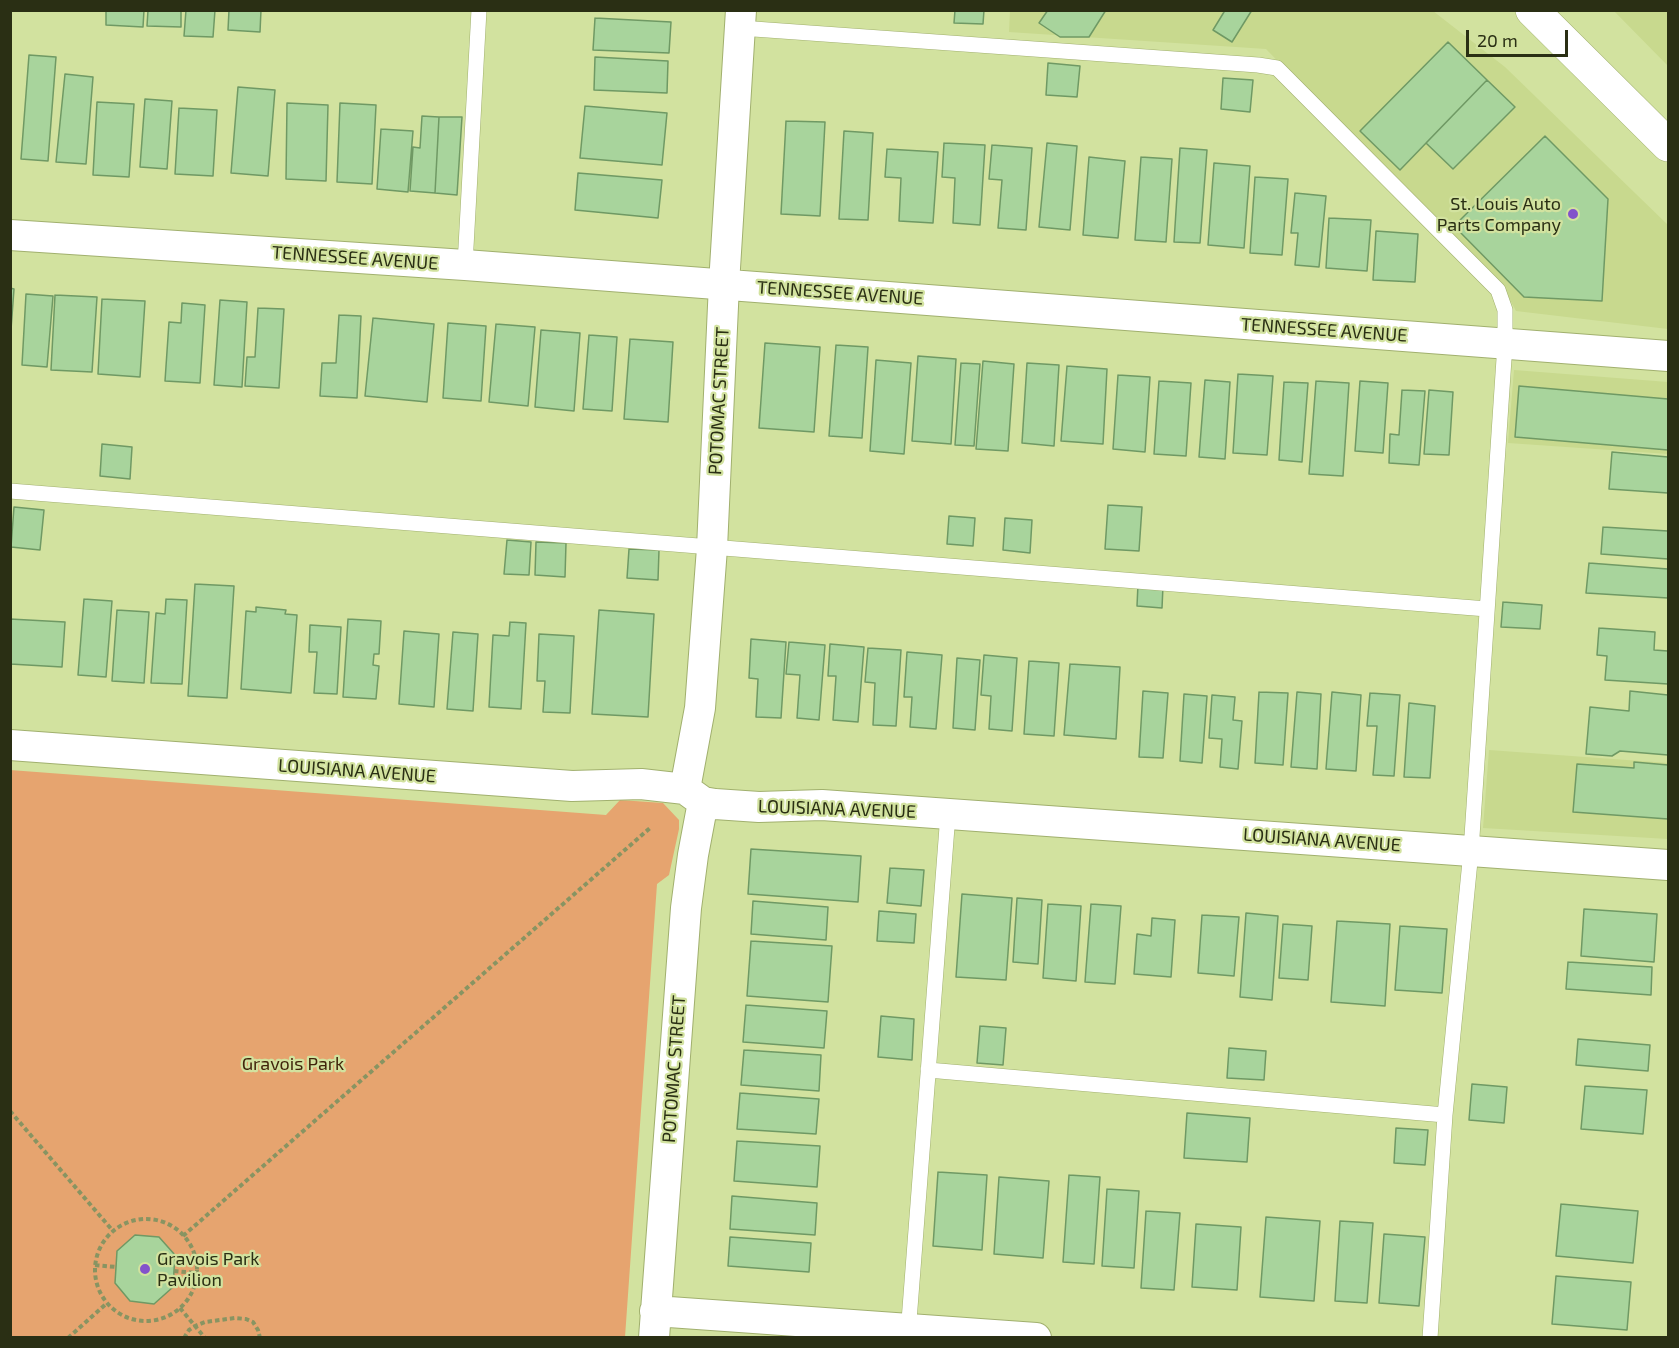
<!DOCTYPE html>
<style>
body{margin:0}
#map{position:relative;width:1679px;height:1348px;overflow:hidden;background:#d2e29f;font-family:"Exo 2",sans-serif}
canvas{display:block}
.frame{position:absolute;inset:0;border:12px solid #2a2f14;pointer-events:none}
.scale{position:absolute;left:1466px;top:30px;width:102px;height:27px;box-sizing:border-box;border:3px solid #2a2f14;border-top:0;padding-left:8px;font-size:18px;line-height:21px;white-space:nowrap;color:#2a2f14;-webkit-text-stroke:4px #d2e29f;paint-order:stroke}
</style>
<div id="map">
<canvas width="1679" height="1348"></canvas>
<div class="frame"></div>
<div class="scale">20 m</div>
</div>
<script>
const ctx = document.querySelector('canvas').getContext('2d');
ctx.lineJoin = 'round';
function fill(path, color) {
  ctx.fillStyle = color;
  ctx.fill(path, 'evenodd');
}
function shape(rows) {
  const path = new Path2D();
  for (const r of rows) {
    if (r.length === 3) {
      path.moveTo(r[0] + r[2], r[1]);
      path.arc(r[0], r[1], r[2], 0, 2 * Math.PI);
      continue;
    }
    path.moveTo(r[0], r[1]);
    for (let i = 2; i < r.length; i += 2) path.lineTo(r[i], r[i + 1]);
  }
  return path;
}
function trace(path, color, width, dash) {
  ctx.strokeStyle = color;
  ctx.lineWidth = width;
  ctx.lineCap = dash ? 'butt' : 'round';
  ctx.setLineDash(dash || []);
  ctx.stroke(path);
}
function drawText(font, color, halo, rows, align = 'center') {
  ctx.font = font + ' "Exo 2",sans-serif';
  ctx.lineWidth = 4.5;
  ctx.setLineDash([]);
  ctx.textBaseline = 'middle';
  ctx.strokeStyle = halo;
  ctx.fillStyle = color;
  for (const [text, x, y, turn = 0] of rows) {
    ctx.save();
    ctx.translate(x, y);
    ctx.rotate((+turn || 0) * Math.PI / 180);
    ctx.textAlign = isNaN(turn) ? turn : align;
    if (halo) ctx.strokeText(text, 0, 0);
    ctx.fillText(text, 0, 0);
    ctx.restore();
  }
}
fill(shape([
 [1010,10,1433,11,1505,67,1668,225,1668,329,1516,311,1509,298,1266,49,1009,32],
 [1614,11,1668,11,1668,66],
 [1514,370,1668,382,1668,454,1508,443],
 [1489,750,1668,763,1668,839,1483,828]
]), '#c8d98e');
fill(shape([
 [10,770,606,815,620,800,663,803,679,820,679,829,669,875,657,884,625,1337,11,1337]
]), '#e6a46f');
const building = shape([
 [106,10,144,10,143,27,106,25,106,10],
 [148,10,181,10,181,27,147,26,148,10],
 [186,10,215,10,213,37,184,36,186,10],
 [229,10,261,10,260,32,228,30,229,10],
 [955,10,984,10,983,24,954,23,955,10],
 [1048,10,1106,10,1089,37,1060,37,1039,23,1048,10],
 [1221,10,1252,10,1232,42,1213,30,1224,12,1221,10],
 [595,18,671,22,669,53,593,50,595,18],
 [1448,42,1487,80,1400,170,1360,131,1448,42],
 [29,55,56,57,48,161,21,159,29,55],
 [595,57,668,61,667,93,594,90,595,57],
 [1048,63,1080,66,1077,97,1046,95,1048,63],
 [65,74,93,77,86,164,56,162,65,74],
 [1223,78,1253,80,1250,112,1221,109,1223,78],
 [1487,80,1515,107,1453,169,1426,143,1487,80],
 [238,87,275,90,268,176,231,173,238,87],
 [145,99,172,101,167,169,140,167,145,99],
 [97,102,134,104,129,177,93,175,97,102],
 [287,103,328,105,326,181,286,179,287,103],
 [340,103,376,105,372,184,337,182,340,103],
 [585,106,667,113,662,165,580,158,585,106],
 [179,108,217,110,213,176,175,174,179,108],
 [422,116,439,117,435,193,410,191,413,147,420,148,422,116],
 [439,117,462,117,457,195,435,193,439,117],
 [786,121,825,122,820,216,781,214,786,121],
 [381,129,413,131,408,192,377,189,381,129],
 [844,131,873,133,868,220,839,219,844,131],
 [1545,136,1608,199,1602,301,1524,297,1454,226,1545,136],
 [944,143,985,145,980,225,953,223,955,178,942,177,944,143],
 [1047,143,1077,146,1070,230,1039,227,1047,143],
 [992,145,1032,148,1026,230,998,228,1002,180,989,179,992,145],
 [1180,148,1207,150,1200,243,1174,242,1180,148],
 [887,149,938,152,933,223,899,221,901,178,885,177,887,149],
 [1089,157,1125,161,1118,238,1083,235,1089,157],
 [1141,157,1172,159,1166,242,1135,240,1141,157],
 [1214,163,1250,166,1244,248,1208,245,1214,163],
 [578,173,662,180,658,218,575,210,578,173],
 [1255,177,1288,179,1282,255,1250,253,1255,177],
 [1295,193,1326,196,1319,267,1295,265,1298,233,1291,233,1295,193],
 [1329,218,1371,220,1367,271,1326,268,1329,218],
 [1376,231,1418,234,1415,282,1373,280,1376,231],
 [10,288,14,289,10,343,10,288],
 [26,294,53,296,47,367,22,365,26,294],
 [55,295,97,297,92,372,51,370,55,295],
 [102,299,145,301,140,377,98,374,102,299],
 [220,300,247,302,242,387,214,385,220,300],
 [182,303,205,305,200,383,165,381,169,322,181,323,182,303],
 [258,308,284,309,279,388,245,386,247,357,255,357,258,308],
 [339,315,361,316,357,398,320,396,322,363,336,363,339,315],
 [373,318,434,324,427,402,365,396,373,318],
 [448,323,486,326,481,401,443,398,448,323],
 [496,324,535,327,528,406,489,402,496,324],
 [541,330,580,333,574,411,535,407,541,330],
 [589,335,617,337,612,411,583,409,589,335],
 [630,339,673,342,668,422,624,419,630,339],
 [765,343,820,347,814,432,759,428,765,343],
 [836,345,868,347,862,438,829,436,836,345],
 [918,356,956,359,951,444,912,441,918,356],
 [876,360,911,363,904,454,870,451,876,360],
 [983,361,1014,364,1008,451,976,449,983,361],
 [961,363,980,364,974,446,955,445,961,363],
 [1027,363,1059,365,1054,446,1022,443,1027,363],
 [1067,366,1107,369,1103,444,1061,441,1067,366],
 [1238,374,1273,376,1267,455,1233,453,1238,374],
 [1118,375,1150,377,1145,452,1113,449,1118,375],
 [1205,380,1230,382,1225,459,1199,457,1205,380],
 [1159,381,1191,383,1186,456,1154,454,1159,381],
 [1316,381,1349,383,1343,476,1309,474,1316,381],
 [1360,381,1388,383,1383,453,1355,451,1360,381],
 [1284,382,1308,383,1302,462,1279,460,1284,382],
 [1519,386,1668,399,1668,450,1515,437,1519,386],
 [1402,390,1425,391,1419,465,1389,463,1390,434,1399,435,1402,390],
 [1429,390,1453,392,1449,455,1424,454,1429,390],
 [102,444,132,447,130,479,100,476,102,444],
 [1612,452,1668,457,1668,493,1609,489,1612,452],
 [1108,505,1142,507,1139,551,1105,549,1108,505],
 [14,507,44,510,40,550,11,547,14,507],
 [949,516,975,518,973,546,947,544,949,516],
 [1005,518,1032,520,1030,553,1003,550,1005,518],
 [1603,527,1668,531,1668,559,1601,554,1603,527],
 [507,540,531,542,529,575,504,574,507,540],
 [536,542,566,543,565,577,535,575,536,542],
 [629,549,659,550,658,580,627,578,629,549],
 [1589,563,1668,569,1668,598,1586,593,1589,563],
 [195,584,234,586,227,698,188,696,195,584],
 [1138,584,1163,586,1162,608,1137,606,1138,584],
 [84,599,112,601,106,677,78,675,84,599],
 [166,599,187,600,182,684,151,683,156,613,165,614,166,599],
 [1503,602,1542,605,1540,629,1501,627,1503,602],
 [256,607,286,610,285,614,297,615,291,693,241,689,246,611,256,612,256,607],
 [117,610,149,612,144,683,112,681,117,610],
 [599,610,654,614,648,717,592,714,599,610],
 [10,619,65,622,62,667,10,664,10,619],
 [348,619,381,621,379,654,374,654,373,665,379,666,376,699,343,697,348,619],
 [510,622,526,623,521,709,489,707,493,635,509,636,510,622],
 [310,625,341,627,337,694,314,693,317,652,309,652,310,625],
 [1599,628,1655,632,1654,650,1668,651,1668,684,1605,680,1607,656,1597,655,1599,628],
 [404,631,439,634,434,707,399,704,404,631],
 [453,632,478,634,473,711,447,709,453,632],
 [539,634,574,636,570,713,543,712,545,681,537,681,539,634],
 [751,639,786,642,781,718,756,717,758,679,749,678,751,639],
 [789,642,825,645,819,720,797,718,800,675,786,674,789,642],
 [830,644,864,647,858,722,833,720,836,676,828,676,830,644],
 [868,648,901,650,896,726,873,725,875,683,865,682,868,648],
 [907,652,942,655,936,729,910,727,912,697,904,697,907,652],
 [984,655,1017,658,1012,731,989,729,991,696,981,695,984,655],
 [957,658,980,660,975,730,953,728,957,658],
 [1029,661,1059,663,1054,736,1024,734,1029,661],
 [1070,664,1120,667,1116,739,1064,735,1070,664],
 [1143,691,1168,693,1163,758,1139,757,1143,691],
 [1630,691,1668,695,1668,755,1620,751,1612,756,1586,754,1590,707,1629,711,1630,691],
 [1259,692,1288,693,1283,765,1255,763,1259,692],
 [1297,692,1321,694,1317,769,1291,767,1297,692],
 [1332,692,1361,695,1356,771,1326,769,1332,692],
 [1370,693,1400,695,1394,776,1373,775,1377,726,1367,726,1370,693],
 [1184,694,1207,696,1202,763,1180,761,1184,694],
 [1212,695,1235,697,1233,720,1242,721,1238,769,1220,767,1222,739,1209,738,1212,695],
 [1409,703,1435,706,1430,778,1404,777,1409,703],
 [1634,762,1668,765,1668,819,1573,812,1577,764,1634,768,1634,762],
 [751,849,861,856,858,902,748,894,751,849],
 [890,868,924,870,921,906,887,903,890,868],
 [962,894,1012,898,1006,980,956,977,962,894],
 [1017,898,1042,900,1038,964,1013,962,1017,898],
 [753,901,828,907,826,940,751,934,753,901],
 [1048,904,1081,906,1076,981,1043,978,1048,904],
 [1091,904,1121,906,1115,984,1085,982,1091,904],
 [1584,909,1657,914,1654,962,1581,956,1584,909],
 [879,911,916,914,914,943,877,941,879,911],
 [1246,913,1278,916,1272,1000,1240,997,1246,913],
 [1202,915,1239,917,1234,976,1198,973,1202,915],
 [1152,918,1175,920,1171,977,1134,974,1137,934,1151,936,1152,918],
 [1337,921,1390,924,1385,1006,1331,1002,1337,921],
 [1283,924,1312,926,1308,980,1279,978,1283,924],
 [1400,926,1447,929,1442,993,1395,990,1400,926],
 [751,941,832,946,828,1002,747,996,751,941],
 [1568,962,1652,967,1651,995,1566,989,1568,962],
 [746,1005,827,1011,824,1048,743,1042,746,1005],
 [881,1016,914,1019,912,1060,878,1057,881,1016],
 [980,1026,1006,1028,1003,1065,977,1063,980,1026],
 [1578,1039,1650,1045,1648,1071,1576,1065,1578,1039],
 [1229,1048,1266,1051,1264,1080,1227,1078,1229,1048],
 [744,1050,821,1055,819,1091,741,1085,744,1050],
 [1472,1084,1507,1087,1504,1123,1469,1120,1472,1084],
 [1585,1086,1647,1090,1643,1134,1581,1129,1585,1086],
 [740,1093,819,1099,816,1134,737,1129,740,1093],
 [1187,1113,1250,1118,1247,1162,1184,1158,1187,1113],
 [1396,1128,1428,1130,1425,1165,1394,1163,1396,1128],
 [737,1141,820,1146,817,1187,734,1181,737,1141],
 [938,1172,987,1175,982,1250,933,1246,938,1172],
 [1069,1175,1100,1177,1094,1264,1063,1262,1069,1175],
 [999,1177,1049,1181,1043,1258,994,1254,999,1177],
 [1107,1189,1139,1191,1134,1268,1102,1266,1107,1189],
 [732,1196,817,1203,815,1235,730,1229,732,1196],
 [1561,1204,1638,1211,1633,1263,1556,1256,1561,1204],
 [1146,1211,1180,1213,1174,1290,1141,1288,1146,1211],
 [1266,1217,1320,1221,1314,1301,1260,1297,1266,1217],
 [1340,1221,1373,1223,1367,1303,1335,1301,1340,1221],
 [1196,1224,1241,1227,1237,1290,1192,1287,1196,1224],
 [1384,1234,1425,1237,1419,1306,1379,1303,1384,1234],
 [135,1235,159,1237,175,1255,173,1287,154,1304,130,1301,115,1283,117,1251,135,1235],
 [730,1237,811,1243,809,1272,728,1266,730,1237],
 [1556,1276,1631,1282,1627,1330,1552,1324,1556,1276]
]);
fill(building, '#a8d49c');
trace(building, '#6f9964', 1.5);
const lane = shape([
 [740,28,1258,65,1277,68,1498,290,1505,310,1505,344,1471,851,1445,1115,1430,1338],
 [465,265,479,10],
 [10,491,1487,609],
 [928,1070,1445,1115],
 [908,1334,948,814]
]);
const street = shape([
 [10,235,465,265,1668,356],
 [10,745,572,786,641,784,685,789,703,802,715,804,759,807,822,805,1668,865],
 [685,789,700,708,712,548,724,284,741,10],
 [655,1311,1036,1338],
 [654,1338,686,908,693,855,703,802]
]);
const primary = shape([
 [1532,10,1668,145]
]);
trace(lane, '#a1b06e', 16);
trace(street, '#a1b06e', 32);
trace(primary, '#a1b06e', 34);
trace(shape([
 [10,1111,113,1231],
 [146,1270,51],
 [183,1236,650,828],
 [95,1265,116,1267],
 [174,1271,196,1273],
 [180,1308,205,1338],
 [68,1338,107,1303],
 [184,1338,189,1330,195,1326,205,1322,235,1318,246,1319,253,1322,258,1330,260,1338]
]), '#889462', 4, [4.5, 3]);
trace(lane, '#fff', 15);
trace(street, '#fff', 30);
trace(primary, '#fff', 33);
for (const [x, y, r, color] of [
 [1573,214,6,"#8352cb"],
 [145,1269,6,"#8352cb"]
]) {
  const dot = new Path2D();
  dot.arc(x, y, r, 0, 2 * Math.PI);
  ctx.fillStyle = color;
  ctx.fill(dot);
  trace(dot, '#d2e29f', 2);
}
drawText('18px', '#2a2f14', '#d2e29f', [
 ["St. Louis Auto",1561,204],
 ["Parts Company",1561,225],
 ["Gravois Park",157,1259,"left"],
 ["Pavilion",157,1280,"left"]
], 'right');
drawText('18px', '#2a2f14', '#d2e29f', [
 ["TENNESSEE AVENUE",355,258,4],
 ["TENNESSEE AVENUE",840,293,4],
 ["TENNESSEE AVENUE",1324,330,4],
 ["POTOMAC STREET",719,401,-87],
 ["LOUISIANA AVENUE",357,771,4],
 ["LOUISIANA AVENUE",837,809,2],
 ["LOUISIANA AVENUE",1322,840,4],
 ["POTOMAC STREET",674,1069,-86]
]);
drawText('18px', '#41240b', '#d2e29f', [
 ["Gravois Park",293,1064]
]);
</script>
